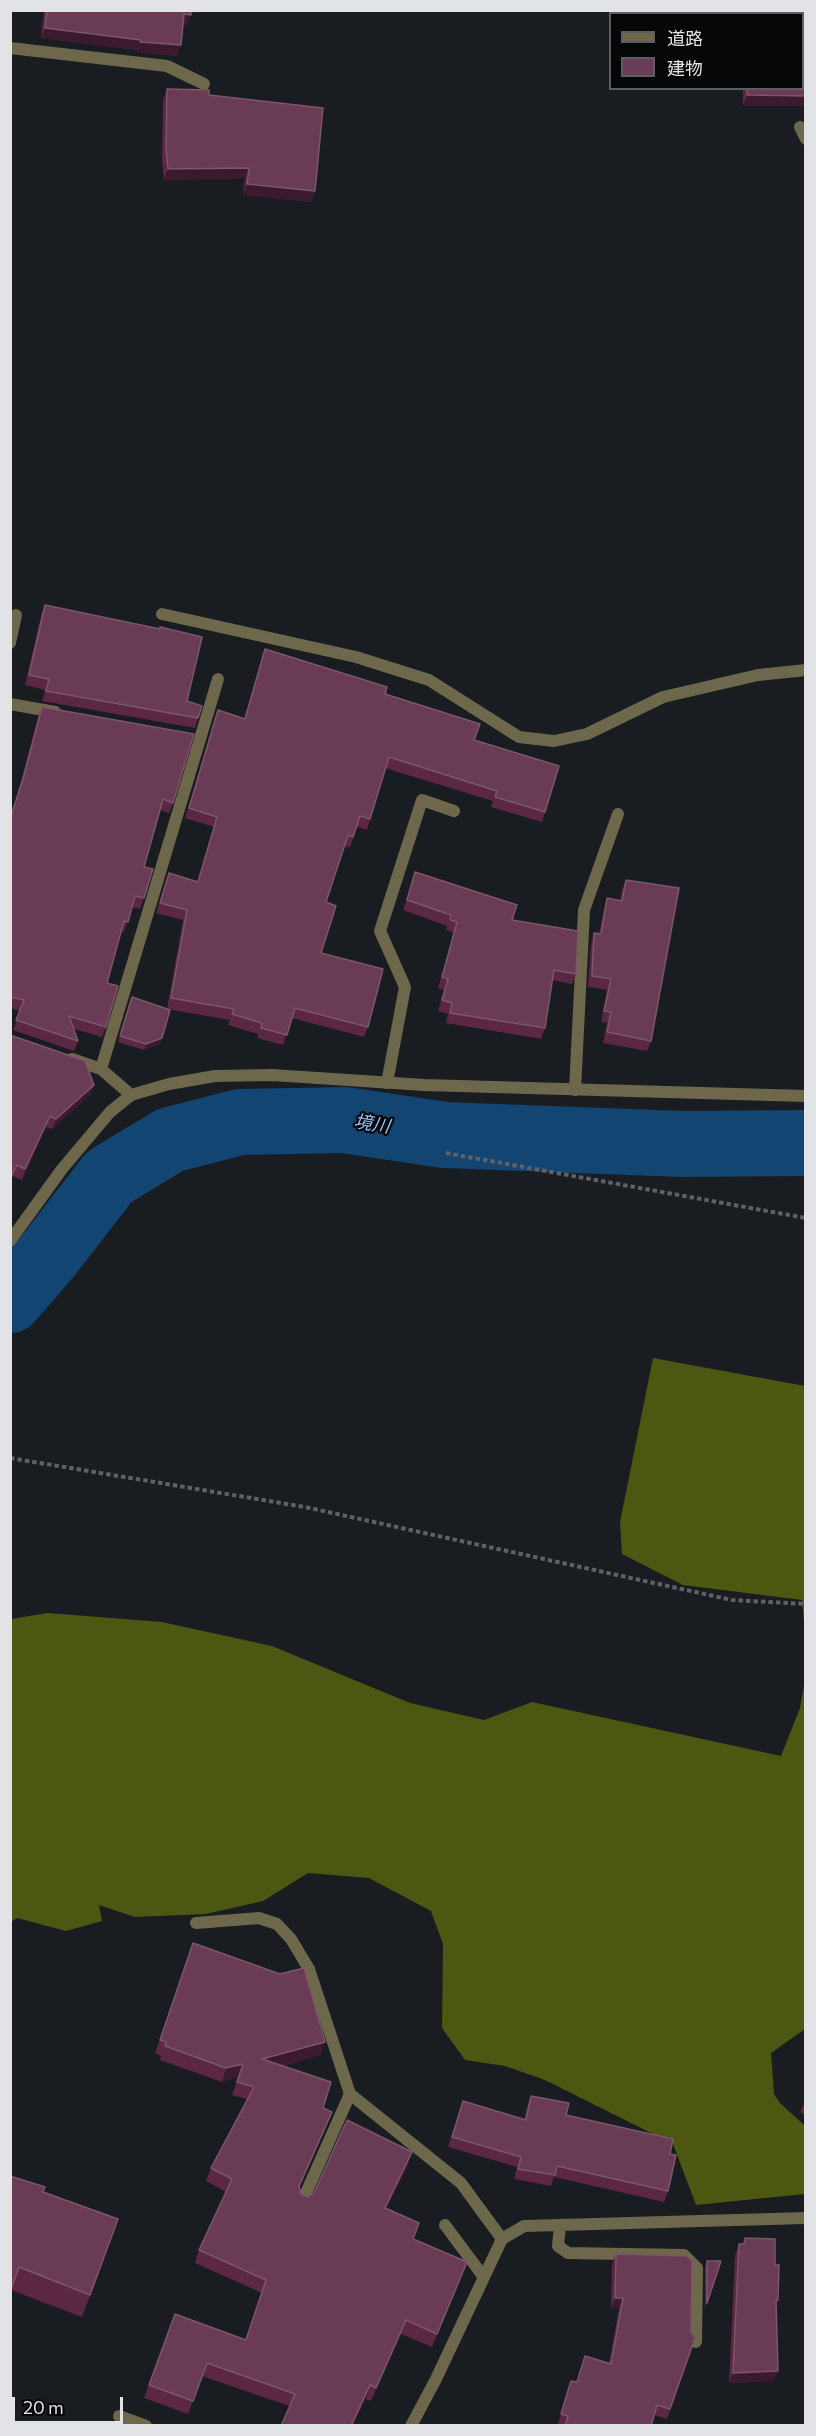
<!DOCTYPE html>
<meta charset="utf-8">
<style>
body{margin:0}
#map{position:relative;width:816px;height:2436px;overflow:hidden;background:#191c20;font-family:Commissioner,"Noto Sans JP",sans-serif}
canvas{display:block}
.frame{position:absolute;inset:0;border:12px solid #e1e3e6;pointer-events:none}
.legend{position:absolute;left:609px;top:12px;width:195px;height:78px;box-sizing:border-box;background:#050608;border:2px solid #5d5e61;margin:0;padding:8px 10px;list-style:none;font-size:18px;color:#e1e3e6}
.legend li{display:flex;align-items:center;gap:12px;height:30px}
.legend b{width:30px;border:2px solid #5d5e61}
.scale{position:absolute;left:12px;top:2397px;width:111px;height:27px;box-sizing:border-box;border:3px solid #e1e3e6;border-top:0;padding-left:8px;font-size:18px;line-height:21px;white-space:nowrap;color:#e1e3e6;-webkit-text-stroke:4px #050608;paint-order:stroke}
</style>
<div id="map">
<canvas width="816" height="2436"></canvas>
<div class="frame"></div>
<ul class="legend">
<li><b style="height:8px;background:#6d674c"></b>道路</li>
<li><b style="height:16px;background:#693b54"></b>建物</li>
</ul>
<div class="scale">20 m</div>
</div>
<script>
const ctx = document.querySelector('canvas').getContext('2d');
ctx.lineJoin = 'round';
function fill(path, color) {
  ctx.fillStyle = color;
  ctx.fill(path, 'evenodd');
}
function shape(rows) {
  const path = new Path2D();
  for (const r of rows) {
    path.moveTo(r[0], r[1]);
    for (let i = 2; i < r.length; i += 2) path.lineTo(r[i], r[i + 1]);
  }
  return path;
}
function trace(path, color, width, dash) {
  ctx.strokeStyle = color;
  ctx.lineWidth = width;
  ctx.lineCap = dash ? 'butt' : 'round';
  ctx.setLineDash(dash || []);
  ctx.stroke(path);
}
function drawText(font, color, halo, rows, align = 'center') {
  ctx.font = font + ' Commissioner,"Noto Sans JP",sans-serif';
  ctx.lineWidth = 4.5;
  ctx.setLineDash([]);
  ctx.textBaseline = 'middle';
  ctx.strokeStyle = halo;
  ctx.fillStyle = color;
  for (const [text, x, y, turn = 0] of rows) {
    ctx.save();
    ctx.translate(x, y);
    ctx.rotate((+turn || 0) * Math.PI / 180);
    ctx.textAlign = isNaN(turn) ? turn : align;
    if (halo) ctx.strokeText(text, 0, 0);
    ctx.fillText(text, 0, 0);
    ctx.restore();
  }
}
fill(shape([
 [653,1358,805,1386,805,1634,802,1600,683,1585,622,1554,620,1522],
 [48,1613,162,1622,272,1646,410,1703,484,1720,532,1702,781,1756,800,1708,805,1679,805,2029,771,2053,774,2094,780,2103,805,2126,805,2194,696,2205,673,2144,545,2080,505,2066,465,2060,442,2028,443,1944,431,1911,369,1878,308,1873,263,1901,206,1914,135,1917,99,1905,102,1921,66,1931,17,1918,11,1922,11,1619]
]), '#4c5712');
trace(shape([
 [10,1300,48,1256,109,1177,170,1140,240,1122,344,1120,445,1135,682,1144,806,1143]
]), '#124571', 66);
trace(shape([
 [446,1153,806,1218],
 [10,1458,305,1507,732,1600,806,1604]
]), '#5e6165', 4, [4.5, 3]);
trace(shape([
 [800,127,806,139],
 [10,643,16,615],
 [10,704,55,712],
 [72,1059,101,1069,131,1095],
 [101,1069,218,679],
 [387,1083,405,987,380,931,422,800,454,811],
 [575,1090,584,910,618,814],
 [196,1923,259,1918,277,1924,291,1939,309,1969,350,2094,461,2183,502,2239]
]), '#6d674c', 12);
trace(shape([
 [10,48,167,66,204,84],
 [162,614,356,657,429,680,519,737,554,741,587,734,663,697,758,675,806,670],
 [10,1241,62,1169,110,1112,131,1095,169,1084,215,1076,272,1075,424,1085,806,1096],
 [302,2202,350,2094],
 [445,2225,483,2276],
 [560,2225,558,2246,568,2253,684,2255,697,2268,696,2342],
 [119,2416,146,2426],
 [411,2426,436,2379,502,2239,524,2226,806,2218]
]), '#6d674c', 12);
fill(shape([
 [44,10,201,10,200,13,191,12,187,25,183,25,177,56,137,52,137,50,41,38],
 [806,39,806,106,743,106,743,88,802,88],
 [167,89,209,95,315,191,311,202,243,195,245,178,164,180,162,160,163,100],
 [45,605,187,701,198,718,195,728,42,701,45,690,25,685,41,616],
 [265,649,385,694,474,740,545,812,542,822,491,807,493,801,385,768,367,830,357,827,350,847,344,846,326,902,321,953,368,1027,364,1037,292,1018,283,1045,257,1038,258,1034,228,1025,230,1020,167,1009,183,920,156,913,169,873,198,882,214,827,185,818,218,710,244,719],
 [42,707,173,803,169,813,160,810,144,867,144,898,140,909,132,907,124,932,121,931,107,983,106,1027,102,1037,74,1029,78,1041,74,1051,13,1030,20,1011,10,1008,10,818,19,789,38,717],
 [626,880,651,1041,647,1051,603,1043,607,1023,601,1022,607,990,588,987,591,944,594,933,599,934,604,909,607,898,620,901,622,890],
 [412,883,512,920,576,974,572,984,552,980,545,1028,541,1039,446,1023,448,1014,438,1011,444,990,438,988,454,933,446,930,447,926,403,910],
 [130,1002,160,1044,144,1050,118,1042],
 [10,1035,94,1085,90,1095,52,1129,46,1127,22,1180,13,1176,10,1182],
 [193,1943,325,2042,320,2055,282,2066,323,2108,327,2125,300,2187,301,2194,308,2197,408,2165,386,2209,413,2239,462,2275,432,2347,401,2334,371,2401,366,2399,289,2406,202,2376,188,2414,144,2398,175,2314,245,2340,262,2293,195,2263,199,2250,226,2192,206,2181,211,2168,247,2099,232,2095,238,2077,222,2082,160,2060,161,2056,155,2053],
 [531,2096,566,2115,670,2154,668,2191,664,2202,554,2177,551,2186,514,2179,517,2167,448,2147,463,2101,524,2120,527,2107],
 [806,2099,806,2116,800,2112],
 [43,2192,118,2219,82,2317,11,2290],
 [745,2238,775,2265,778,2300,776,2306,774,2381,729,2383,735,2255,739,2244,742,2244],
 [616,2254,691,2332,695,2338,667,2419,654,2415,651,2426,563,2426,558,2424,567,2391,571,2381,577,2382,585,2356,609,2363,619,2308,611,2308,612,2264],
 [707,2261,721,2261,705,2308,705,2266]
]), '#5b2742');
fill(shape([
 [189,10,201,10,200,13,188,12],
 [184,14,191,15,187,25,180,25],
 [45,28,141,40,137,50,41,38],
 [140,42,181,45,177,56,137,52],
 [747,95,806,96,806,106,743,106],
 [249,168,245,178,164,180,168,169],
 [247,184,315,191,311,202,243,195],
 [162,1038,160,1044,144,1050,146,1044],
 [94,1085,90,1095,52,1129,56,1119],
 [50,1116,46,1127,22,1180,25,1169],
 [325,2042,320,2055,257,2072,262,2059],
 [243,2064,238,2077,222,2082,226,2068],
 [332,2112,327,2125,294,2199,299,2186],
 [412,2152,408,2165,380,2221,385,2208],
 [467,2262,462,2275,432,2347,437,2334],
 [615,2298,623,2298,619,2308,611,2308],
 [406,2320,401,2334,371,2401,376,2388],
 [778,2371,774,2381,729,2383,733,2373],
 [370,2385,366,2399,353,2426,351,2426]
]), '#3b1a2d');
const building = shape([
 [47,10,191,10,191,15,184,14,181,45,140,42,141,40,45,28,47,10],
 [802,39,806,39,806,96,747,95,747,88,802,88,802,39],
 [167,89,209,90,209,95,323,108,315,191,247,184,249,168,168,169,166,149,167,89],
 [45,605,160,629,160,627,202,637,187,701,202,706,198,718,46,691,49,679,29,675,45,605],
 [265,649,387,687,385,694,480,724,474,740,559,766,545,812,495,797,497,791,389,757,370,819,360,816,353,837,348,835,326,902,336,906,321,953,383,969,368,1027,295,1008,287,1035,261,1028,262,1023,232,1014,234,1009,171,998,187,910,160,903,169,873,198,882,217,817,189,808,218,710,245,719,265,649],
 [42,707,194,734,173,803,163,799,144,867,153,869,144,898,135,896,128,922,124,921,107,983,118,986,106,1027,69,1016,78,1041,16,1020,24,1000,10,997,10,819,23,779,42,707],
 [415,872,517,905,512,920,578,931,576,974,554,970,545,1028,450,1013,452,1003,442,1000,448,979,442,977,457,922,450,920,451,915,407,900,415,872],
 [626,880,679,888,651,1041,607,1032,611,1012,604,1011,611,979,592,976,594,933,601,934,607,898,622,901,626,880],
 [132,997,170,1010,162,1038,146,1044,120,1036,132,997],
 [10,1035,85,1061,94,1085,56,1119,50,1116,25,1169,17,1165,10,1179,10,1035],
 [193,1943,280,1974,304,1968,325,2042,262,2059,331,2082,323,2108,332,2112,299,2186,301,2194,308,2197,314,2193,347,2120,412,2152,385,2208,419,2223,413,2239,467,2262,437,2334,406,2320,376,2388,370,2385,351,2426,281,2426,295,2394,207,2363,193,2401,149,2385,175,2314,246,2340,266,2280,199,2250,232,2179,211,2168,254,2087,237,2082,243,2064,226,2068,165,2046,166,2042,160,2040,193,1943],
 [531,2096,569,2103,566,2115,673,2139,670,2154,676,2155,668,2191,557,2166,555,2175,518,2169,521,2157,452,2137,463,2101,526,2120,531,2096],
 [10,2176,45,2187,43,2192,118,2219,90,2295,19,2267,10,2292,10,2176],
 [745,2238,775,2239,775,2265,779,2265,778,2300,776,2300,778,2371,733,2373,739,2244,745,2244,745,2238],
 [616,2254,687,2256,692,2261,691,2332,695,2338,670,2409,657,2405,651,2426,565,2426,568,2416,561,2414,571,2381,577,2382,585,2356,611,2364,623,2298,615,2298,616,2254],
 [707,2261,721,2261,707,2303,707,2261]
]);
fill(building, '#693b54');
trace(building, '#7c566b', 1.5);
drawText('italic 18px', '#91c8ff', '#050608', [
 ["境川",372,1124,9]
]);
</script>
